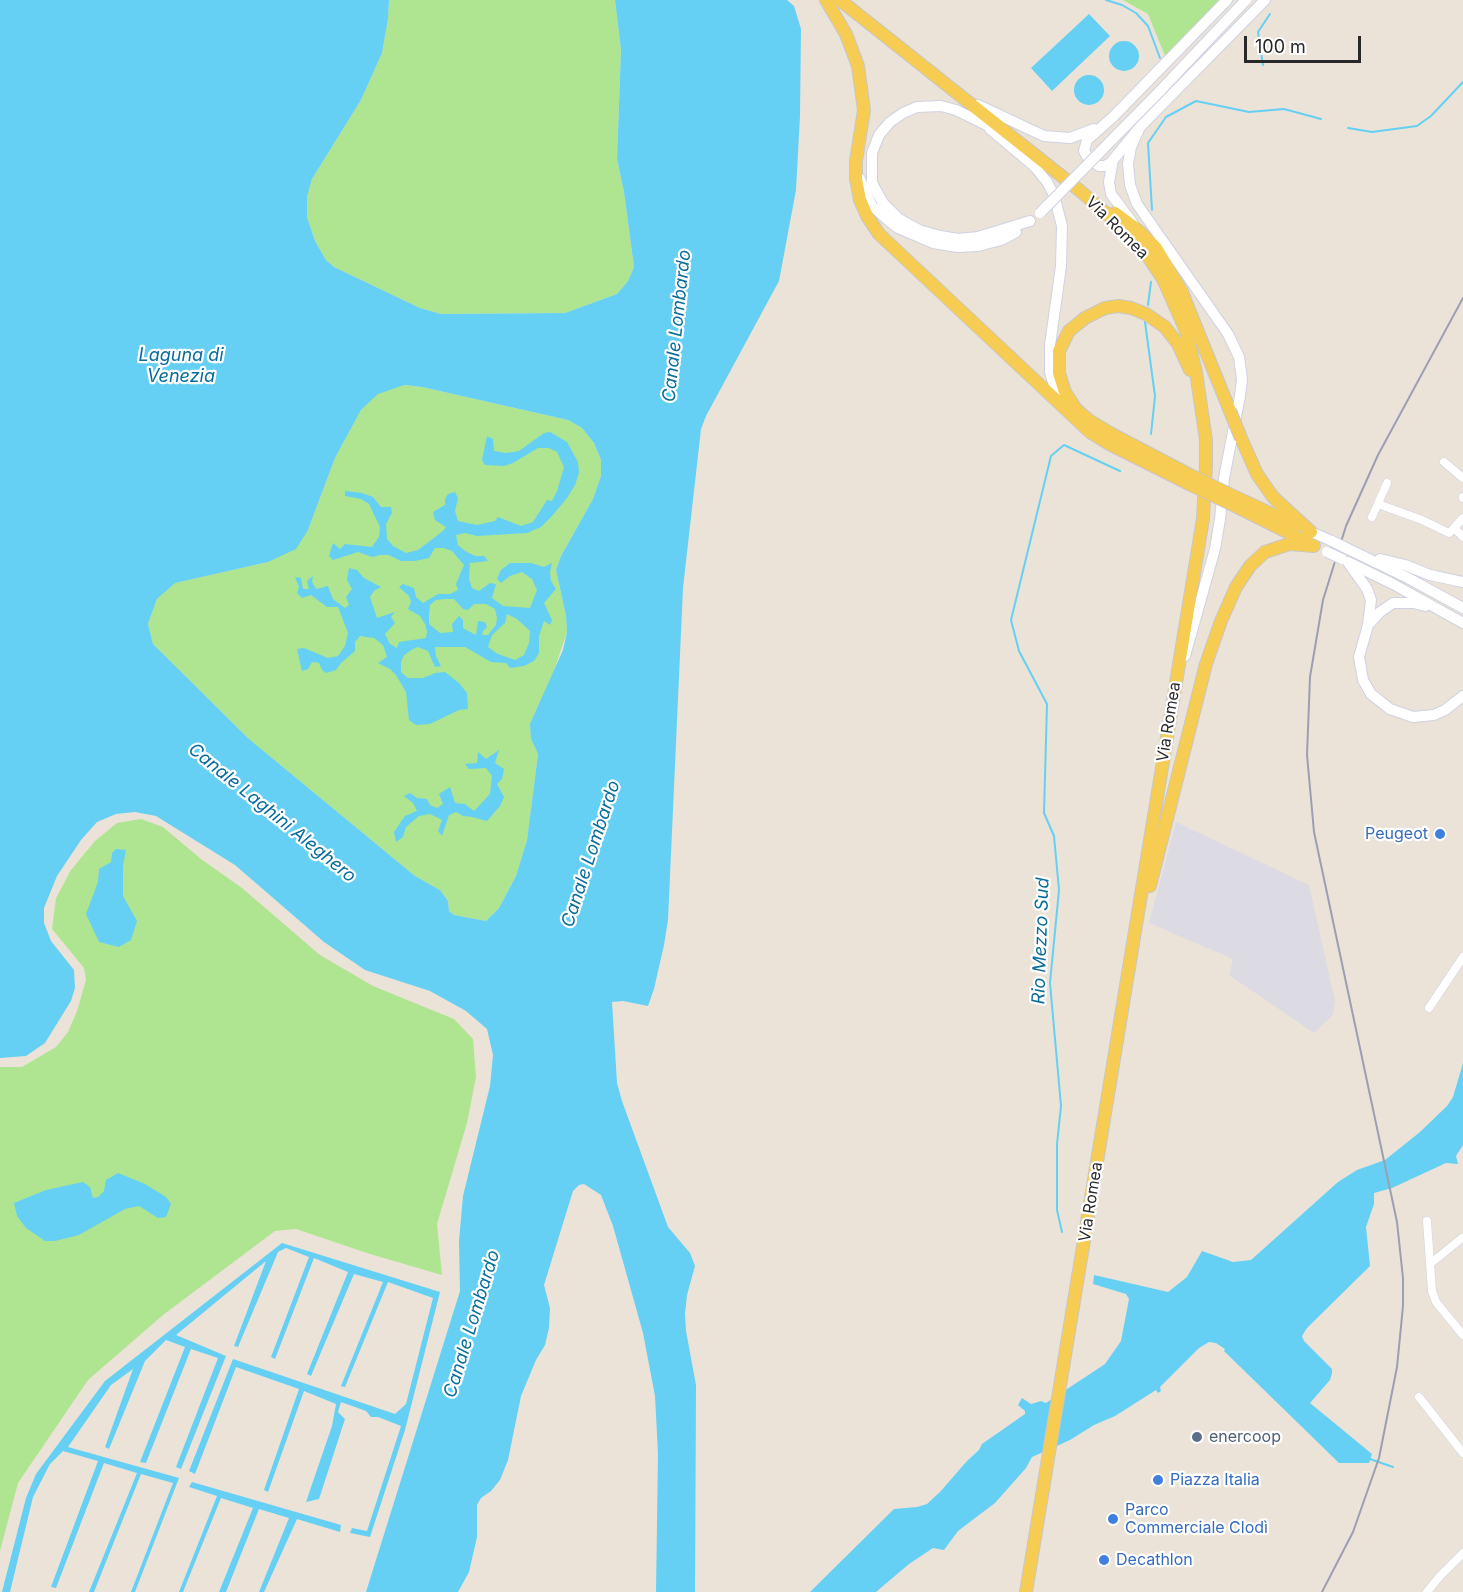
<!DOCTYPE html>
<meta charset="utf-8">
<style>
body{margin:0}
#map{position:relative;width:1463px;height:1592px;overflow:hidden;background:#ebe3d8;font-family:Inter,sans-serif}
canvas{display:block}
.scale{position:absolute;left:1244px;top:36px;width:117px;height:27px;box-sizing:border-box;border:3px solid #282828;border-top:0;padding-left:8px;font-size:18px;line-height:21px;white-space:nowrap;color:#282828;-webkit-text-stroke:4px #fff;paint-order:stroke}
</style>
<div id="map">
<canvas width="1463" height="1592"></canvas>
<div class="scale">100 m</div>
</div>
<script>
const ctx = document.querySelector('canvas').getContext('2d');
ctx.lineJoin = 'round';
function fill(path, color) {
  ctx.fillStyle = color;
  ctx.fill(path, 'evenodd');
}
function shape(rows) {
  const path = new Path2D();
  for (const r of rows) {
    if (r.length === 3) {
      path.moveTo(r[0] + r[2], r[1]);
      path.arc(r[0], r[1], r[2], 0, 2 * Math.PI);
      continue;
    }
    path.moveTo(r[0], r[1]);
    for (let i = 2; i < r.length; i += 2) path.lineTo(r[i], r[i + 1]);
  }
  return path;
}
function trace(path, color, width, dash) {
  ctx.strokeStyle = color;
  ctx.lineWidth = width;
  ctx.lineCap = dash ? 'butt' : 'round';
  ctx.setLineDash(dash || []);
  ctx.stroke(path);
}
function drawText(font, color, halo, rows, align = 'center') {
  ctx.font = font + ' Inter,sans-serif';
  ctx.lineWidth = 4.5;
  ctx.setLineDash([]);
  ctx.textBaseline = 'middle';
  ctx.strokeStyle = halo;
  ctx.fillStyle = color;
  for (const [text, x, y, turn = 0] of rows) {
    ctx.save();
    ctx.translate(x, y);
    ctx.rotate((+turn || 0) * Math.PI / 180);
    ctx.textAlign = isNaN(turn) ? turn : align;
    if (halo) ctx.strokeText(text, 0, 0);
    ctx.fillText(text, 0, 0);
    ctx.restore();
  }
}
fill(shape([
 [1176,822,1309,885,1335,1001,1333,1015,1314,1033,1229,975,1233,959,1149,923]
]), '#dcdae3');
fill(shape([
 [0,0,301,181,296,219,389,388,403,385,422,387,568,420,582,428,594,443,601,460,601,476,593,499,561,556,556,570,566,616,567,632,531,739,538,754,527,840,516,876,499,908,486,921,454,915,449,911,448,901,440,890,415,876,249,739,153,644,148,624,157,599,174,583,268,562,308,530,335,458,361,410,373,397],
 [389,0,615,0,621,50,617,159,624,192,634,267,628,281,617,294,565,313,441,314,420,308,334,267,326,260,315,241,307,217,307,197,312,179,361,100,382,53,388,19],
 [1123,0,1220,0,1165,56,1148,14],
 [141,819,163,827,201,859,242,888,320,955,373,986,454,1019,473,1039,476,1077,467,1123,437,1224,442,1275,370,1254,296,1229,275,1231,163,1315,88,1380,18,1483,0,1551,0,1067,22,1067,56,1047,68,1032,77,1011,86,980,84,968,52,929,56,898,71,870,95,841,117,823]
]), '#afe591');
fill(shape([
 [0,0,389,0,388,19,382,53,361,100,312,179,307,197,307,217,315,241,326,260,334,267,420,308,441,314,565,313,617,294,628,281,634,267,624,192,617,159,621,50,615,0,787,0,794,6,801,29,800,116,796,190,779,281,706,416,701,429,683,588,668,920,664,945,654,989,648,1006,623,1001,612,1002,617,1083,622,1101,668,1227,690,1253,695,1266,687,1295,685,1314,686,1331,696,1385,695,1592,656,1592,658,1454,655,1396,643,1333,613,1226,601,1195,584,1184,579,1185,573,1191,544,1285,550,1308,549,1328,545,1345,536,1360,521,1396,508,1460,500,1480,491,1491,481,1498,477,1505,477,1537,469,1572,458,1592,366,1592,460,1291,459,1241,463,1196,490,1086,493,1055,487,1029,466,1011,430,991,365,970,324,942,235,865,156,816,135,812,116,814,97,822,81,840,57,876,44,908,44,923,51,941,74,970,75,988,71,1001,45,1043,26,1056,0,1058],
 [404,385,422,387,568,420,582,428,594,443,601,460,601,476,593,499,561,556,556,570,566,616,567,632,563,650,530,724,531,739,538,754,527,840,516,876,499,908,486,921,454,915,449,911,448,901,440,890,415,876,249,739,153,644,148,624,157,599,175,583,268,562,296,549,308,530,335,458,361,410,378,394],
 [1089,14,1110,36,1052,91,1031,68],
 [1124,56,15],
 [1089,90,15],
 [550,432,567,442,578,462,579,473,575,485,567,498,552,516,541,527,527,533,477,536,465,533,456,535,458,545,465,551,475,556,484,556,488,561,470,563,469,579,472,588,479,591,490,583,496,584,492,598,503,606,530,608,537,590,532,579,522,572,510,576,501,583,497,579,501,570,510,563,531,563,544,567,552,563,550,572,551,581,556,589,544,603,552,620,550,625,544,621,539,636,539,653,534,661,524,666,510,668,506,663,491,662,465,647,435,647,436,656,441,666,435,667,428,651,418,647,413,649,404,655,401,662,401,672,408,678,423,678,435,673,445,672,459,683,467,693,468,709,459,710,430,724,416,725,409,720,406,692,396,675,390,669,378,663,387,657,383,645,374,638,360,636,355,642,355,651,341,663,336,670,326,673,322,670,319,663,312,662,308,669,302,671,297,649,304,648,328,658,338,656,345,646,348,633,338,607,327,607,311,595,302,598,297,593,299,587,295,577,301,578,303,589,309,589,307,581,313,576,312,582,316,589,328,586,333,599,345,608,349,605,346,597,352,589,347,580,349,568,357,570,364,578,381,587,374,591,370,597,377,618,395,612,391,617,395,623,385,634,390,644,397,648,399,642,426,638,427,632,425,624,420,616,408,609,411,602,409,596,399,587,403,584,414,588,416,597,423,603,438,594,450,594,458,590,456,584,464,565,452,551,444,548,435,548,429,558,415,561,401,561,389,555,380,555,372,557,358,552,333,560,329,556,333,543,340,549,345,544,372,547,379,537,380,527,369,504,361,499,345,496,345,491,362,493,373,497,381,507,391,507,392,513,386,524,387,539,393,546,406,553,418,550,443,531,446,527,435,520,433,512,445,505,445,499,448,494,455,492,458,498,455,511,458,521,477,525,495,521,498,517,521,526,533,522,547,500,552,501,557,491,564,467,557,452,549,448,538,448,513,463,504,466,485,465,482,460,487,436,493,439,494,451,506,453,519,451,544,433],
 [445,599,454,599,463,609,468,610,474,604,486,604,495,609,497,618,496,625,488,635,482,635,483,631,487,627,485,622,478,621,476,635,463,628,463,620,459,616,452,624,453,632,440,633,429,624,429,614,430,605,436,600],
 [507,614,517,619,530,631,529,643,524,655,515,660,498,654,488,647,492,635,505,623],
 [499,750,495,763,504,769,502,779,497,784,504,797,500,806,487,821,472,817,463,816,456,812,449,815,442,836,438,831,442,820,430,814,419,816,406,827,403,837,396,842,394,832,405,816,417,811,413,803,404,796,410,793,417,798,427,799,430,805,437,808,443,804,439,794,450,787,455,803,465,804,474,811,490,794,492,776,486,768,469,769,465,764,477,763,478,752,486,759],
 [116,849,126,850,123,866,123,896,137,921,131,940,119,947,99,942,86,914,98,882,99,869,111,862,112,853],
 [1463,1063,1463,1145,1456,1156,1458,1164,1446,1163,1392,1188,1374,1193,1374,1204,1366,1227,1370,1266,1307,1328,1302,1336,1304,1341,1332,1369,1332,1373,1330,1380,1310,1403,1372,1454,1369,1463,1339,1463,1224,1351,1225,1349,1216,1343,1209,1342,1199,1348,1160,1387,1161,1391,1158,1393,1156,1390,1115,1416,1094,1425,1070,1440,1032,1457,1026,1468,995,1503,958,1531,944,1550,933,1548,909,1564,876,1592,810,1592,894,1509,917,1507,927,1504,940,1492,967,1461,979,1450,982,1444,1025,1414,1025,1411,1018,1405,1022,1398,1031,1404,1041,1401,1046,1403,1105,1364,1121,1341,1129,1299,1126,1294,1093,1284,1094,1275,1168,1292,1187,1277,1202,1251,1233,1262,1251,1260,1338,1182,1357,1170,1385,1160,1420,1132,1447,1106,1453,1097],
 [118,1173,145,1184,166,1197,171,1204,166,1217,158,1218,139,1206,125,1209,79,1235,55,1241,45,1241,26,1228,17,1216,14,1203,46,1190,83,1182,90,1187,93,1198,98,1197,104,1191,106,1180],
 [282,1243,440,1292,405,1430,370,1537,350,1533,352,1528,367,1531,401,1426,378,1417,371,1417,366,1411,341,1402,338,1412,345,1419,319,1499,306,1502,332,1426,336,1404,304,1391,268,1492,264,1490,299,1389,236,1367,195,1474,189,1471,233,1359,395,1414,406,1404,433,1298,388,1282,345,1387,341,1386,383,1282,354,1274,311,1376,307,1374,348,1272,314,1258,275,1359,271,1357,309,1257,286,1248,278,1252,238,1347,234,1346,266,1261,176,1335,226,1356,181,1469,176,1467,218,1358,191,1349,146,1463,140,1462,185,1347,166,1340,145,1361,109,1449,105,1447,133,1369,111,1385,68,1447,179,1478,135,1592,131,1592,173,1483,141,1474,94,1592,89,1592,137,1473,104,1463,56,1588,51,1587,98,1461,63,1451,50,1464,33,1497,10,1592,2,1592,26,1498,36,1474,105,1381],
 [192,1482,341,1525,340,1532,297,1519,264,1592,259,1592,289,1518,259,1509,226,1592,219,1592,253,1508,221,1498,183,1592,179,1592,217,1496,189,1487]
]), '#65d0f3');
trace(shape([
 [1106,0,1122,5,1136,13,1148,26,1160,58],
 [1263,65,1258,32,1270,14],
 [1348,128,1372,132,1417,126,1431,116,1463,82],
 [1152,210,1148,143,1166,117,1196,101,1249,112,1284,109,1321,119],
 [1148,305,1151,282],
 [1145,322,1155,396,1151,434],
 [1062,1232,1057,1210,1057,1144,1061,1106,1050,983,1059,890,1054,836,1044,813,1047,704,1019,651,1011,620,1051,456,1064,445,1120,471],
 [1370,1459,1393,1467]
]), '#65d0f3', 2);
const street = shape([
 [1444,462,1463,478],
 [1463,497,1463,498],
 [1378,504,1422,520,1449,533,1454,528,1463,537],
 [1372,517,1387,483],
 [1454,528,1463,518],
 [1429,1008,1463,957],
 [1427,1221,1432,1291,1436,1302,1463,1335],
 [1430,1264,1462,1238],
 [1419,1397,1463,1453],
 [1427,1592,1440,1576,1463,1553]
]);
const secondary = shape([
 [978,105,1044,136,1070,138,1094,129],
 [1140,127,1131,147,1128,164,1130,185,1137,204,1228,334,1239,357,1242,379,1240,396,1224,478,1220,519,1215,549,1185,656],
 [990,129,1035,167,1047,182,1054,195,1062,226,1061,266,1050,345,1050,372,1059,402],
 [999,131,956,110,941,106,917,107,903,113,890,122,879,135,872,153,872,183,883,203,899,219,919,230,940,236,958,239,978,237,1030,221],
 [1112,162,1105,166,1099,166,1088,158,1084,151,1087,140,1113,117,1227,0],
 [860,179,872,206,889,221,898,228,933,243,958,247,978,246,1001,240,1016,232],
 [1132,222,1111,194,1109,182,1113,160,1140,127,1265,0],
 [1311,532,1332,541],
 [1346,548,1408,578,1463,608],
 [1380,559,1405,565,1430,575,1463,582],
 [1348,562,1367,589,1371,600,1368,625,1359,657,1363,680,1371,694,1390,709,1413,717,1434,715,1445,710,1463,696],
 [1350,563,1393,584,1463,623],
 [1368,625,1380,612,1393,603,1414,603,1425,606]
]);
const primary = shape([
 [826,0,846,34,858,66,864,110,856,161,856,179,860,200,867,216,879,234,1090,432,1111,445,1189,484],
 [840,0,1079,190,1107,214,1149,258,1163,279,1186,331,1196,372,1206,440,1206,465,1203,519,1026,1592],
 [1115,213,1139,231,1156,248,1181,290,1230,411],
 [1190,370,1178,344,1165,327,1146,314,1131,308,1118,306,1105,308,1085,318,1069,331,1059,351,1059,373,1065,392,1076,409,1090,421,1110,433,1192,476],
 [1241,438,1257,474,1273,497,1311,532],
 [1229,494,1296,525],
 [1229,503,1309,543],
 [1150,886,1206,664,1221,621,1236,587,1250,566,1265,552,1289,544,1314,546]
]);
trace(street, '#ced2e2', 9);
trace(secondary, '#ced2e2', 12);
trace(primary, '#c7c7c7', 14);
trace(street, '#fff', 8);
trace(secondary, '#fff', 10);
trace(primary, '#f6cd52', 12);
trace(shape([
 [1322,1592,1353,1532,1379,1458,1397,1367,1403,1306,1403,1278,1397,1222,1314,832,1307,755,1310,677,1323,600,1346,526,1378,455,1463,298]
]), '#9b9fb3', 2);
const secondaryBridge = shape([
 [1040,213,1160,91,1246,0],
 [1332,541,1346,548],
 [1327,552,1342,559]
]);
const primaryBridge = shape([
 [1230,411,1241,438],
 [1192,476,1229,494],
 [1189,484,1229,503]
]);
trace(secondaryBridge, '#ced2e2', 12, []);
trace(primaryBridge, '#c7c7c7', 14, []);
trace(secondaryBridge, '#fff', 10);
trace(primaryBridge, '#f6cd52', 12);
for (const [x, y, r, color] of [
 [1440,834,6,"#3f7fe0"],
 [1197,1437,6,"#5c6f8a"],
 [1158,1480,6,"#3f7fe0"],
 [1113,1519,6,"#3f7fe0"],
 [1104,1560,6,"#3f7fe0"]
]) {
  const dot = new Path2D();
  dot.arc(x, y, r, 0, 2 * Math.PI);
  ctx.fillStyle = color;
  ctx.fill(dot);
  trace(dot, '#fff', 2);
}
drawText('16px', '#282828', '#fff', [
 ["Via Romea",1117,228,45],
 ["Via Romea",1169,722,-81],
 ["Via Romea",1091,1202,-81]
]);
drawText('16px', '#366cbe', '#fff', [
 ["Peugeot",1428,834,"right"],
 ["Piazza Italia",1170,1480],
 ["Parco",1125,1510],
 ["Commerciale Clodì",1125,1528],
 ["Decathlon",1116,1560]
], 'left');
drawText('16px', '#4e5e75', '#fff', [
 ["enercoop",1209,1437]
], 'left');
drawText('italic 18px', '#076c9c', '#fff', [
 ["Canale Lombardo",677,326,-84],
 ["Laguna di",181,356],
 ["Venezia",181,377],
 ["Canale Laghini Aleghero",272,813,39],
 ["Canale Lombardo",591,854,-72],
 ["Rio Mezzo Sud",1041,941,-88],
 ["Canale Lombardo",472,1324,-73]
]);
</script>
